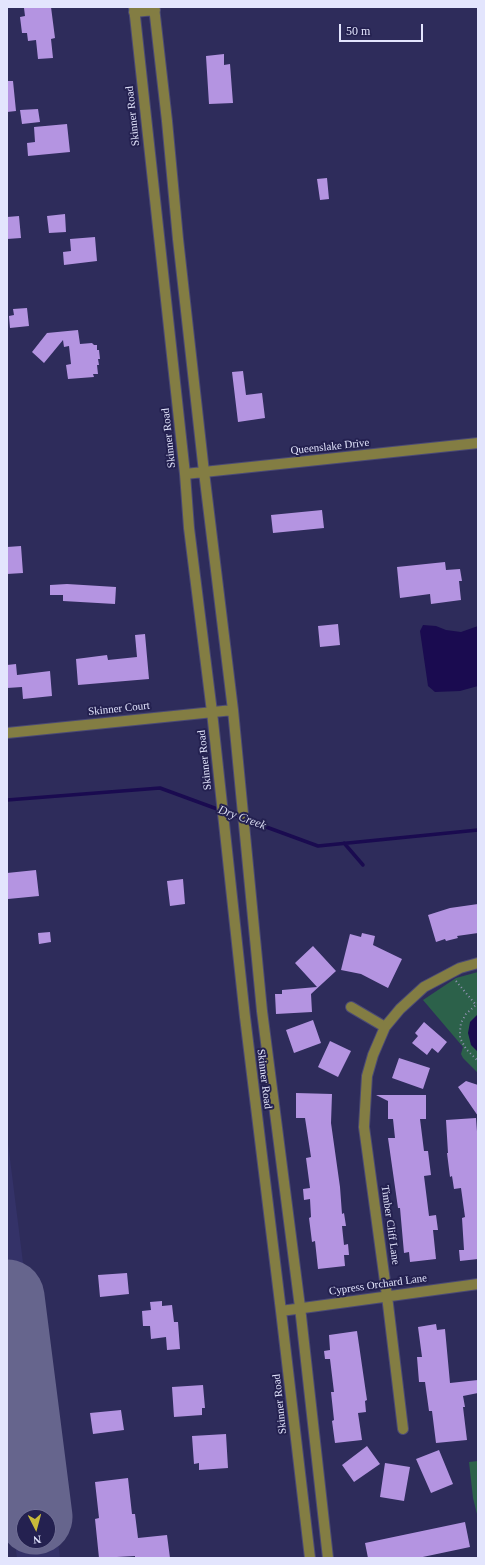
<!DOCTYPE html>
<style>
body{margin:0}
#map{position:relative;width:485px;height:1565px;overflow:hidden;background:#2e2c5b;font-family:Georgia,serif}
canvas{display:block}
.frame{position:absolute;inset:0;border:8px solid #e3e5fd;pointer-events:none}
.north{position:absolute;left:16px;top:1509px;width:40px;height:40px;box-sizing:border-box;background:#242150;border:1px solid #706f95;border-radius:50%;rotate:174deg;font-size:11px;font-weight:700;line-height:16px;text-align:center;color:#e3e5fd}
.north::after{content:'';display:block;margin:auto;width:14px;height:18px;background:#c9ba3a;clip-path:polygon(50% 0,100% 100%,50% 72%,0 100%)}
.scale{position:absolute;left:339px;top:24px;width:84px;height:18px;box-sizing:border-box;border:2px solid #e3e5fd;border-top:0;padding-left:5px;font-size:12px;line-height:14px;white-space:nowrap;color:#e3e5fd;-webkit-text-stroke:3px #242150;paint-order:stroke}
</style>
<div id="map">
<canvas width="485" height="1565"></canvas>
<div class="frame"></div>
<div class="north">N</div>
<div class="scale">50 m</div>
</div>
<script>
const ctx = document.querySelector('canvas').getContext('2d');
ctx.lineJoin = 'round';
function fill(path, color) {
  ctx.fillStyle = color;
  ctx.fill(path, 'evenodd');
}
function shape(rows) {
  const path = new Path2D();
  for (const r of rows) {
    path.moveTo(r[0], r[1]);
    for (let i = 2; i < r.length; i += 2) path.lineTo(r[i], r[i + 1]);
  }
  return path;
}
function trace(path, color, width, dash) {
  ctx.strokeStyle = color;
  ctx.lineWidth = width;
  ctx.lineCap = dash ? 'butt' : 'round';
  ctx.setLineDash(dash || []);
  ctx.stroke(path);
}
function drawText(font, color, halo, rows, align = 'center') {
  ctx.font = font + ' Georgia,serif';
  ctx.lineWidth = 4;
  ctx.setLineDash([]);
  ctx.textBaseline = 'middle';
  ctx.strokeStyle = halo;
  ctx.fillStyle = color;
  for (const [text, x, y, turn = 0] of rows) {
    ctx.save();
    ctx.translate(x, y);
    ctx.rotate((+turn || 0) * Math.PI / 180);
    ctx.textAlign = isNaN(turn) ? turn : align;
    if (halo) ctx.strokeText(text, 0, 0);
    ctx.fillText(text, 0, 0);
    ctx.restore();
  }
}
fill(shape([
 [7,1135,60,1558,17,1558,7,1485],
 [24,1517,48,1517,48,1541,24,1541]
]), '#343268');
fill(shape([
 [478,972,478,1073,463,1058,461,1054,463,1047,423,1000,456,978],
 [478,1461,478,1518,473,1498,469,1462]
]), '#2c614a');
fill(shape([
 [423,625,436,626,446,630,461,632,478,626,478,686,460,691,435,692,428,686,420,631],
 [478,1014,478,1052,471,1045,468,1033,470,1022]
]), '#1a0b50');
trace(shape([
 [7,800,160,788,318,846,478,830],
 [344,843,363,865]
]), '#1a0b50', 3.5);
trace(shape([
 [7,1297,35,1517]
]), '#66658d', 75);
fill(shape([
 [51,7,55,38,51,39,53,58,38,59,36,40,28,41,27,33,22,33,20,17,25,16,24,8],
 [224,54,224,65,230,64,233,103,209,104,206,56],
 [7,81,13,81,16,111,7,112],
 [38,109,40,122,22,124,20,110],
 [67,124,70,152,28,156,27,143,35,142,34,127],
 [327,178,329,199,320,200,317,179],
 [65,214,66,232,49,233,47,216],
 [19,216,21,238,7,239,7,217],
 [95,237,97,261,64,265,63,252,71,251,70,239],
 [27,308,29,326,10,328,9,316,14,315,13,309],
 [78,330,80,344,92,343,94,345,97,345,97,350,99,350,100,359,98,359,99,365,97,365,98,374,93,374,94,377,68,379,66,365,71,364,69,346,64,347,63,340,44,363,32,352,47,333],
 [243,371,246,395,262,393,265,418,238,422,232,372],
 [322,510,324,528,273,533,271,515],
 [21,546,23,573,7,574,7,547],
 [445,562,446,570,460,569,462,581,459,581,461,600,431,604,430,594,400,598,397,567],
 [67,584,116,587,115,604,63,601,63,595,50,595,50,585],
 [338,624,340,645,320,647,318,626],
 [145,634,149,679,78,685,76,659,107,655,108,660,137,657,135,635],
 [16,664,17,675,50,671,52,696,23,699,22,687,7,688,7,665],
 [36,870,39,896,8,899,7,873],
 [183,879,185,904,170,906,167,881],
 [478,904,478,933,457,936,458,938,446,941,445,939,436,942,428,915,450,908],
 [50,932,51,942,39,944,38,933],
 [362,933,375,936,373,945,402,959,388,988,361,974,341,970,350,934,361,937],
 [313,946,336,971,311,994,312,1012,276,1014,275,994,282,994,282,990,317,987,295,963],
 [313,1020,321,1043,294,1053,286,1030],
 [424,1022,447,1042,438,1053,432,1048,427,1055,412,1043,418,1036,415,1033],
 [330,1041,351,1051,338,1077,318,1067],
 [399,1058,430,1068,423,1089,392,1078],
 [466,1081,478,1085,478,1116,458,1087],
 [296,1093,332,1094,331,1123,340,1187,342,1214,344,1213,346,1226,342,1226,344,1245,348,1244,349,1255,344,1255,345,1266,318,1269,315,1241,312,1242,309,1218,311,1217,310,1199,304,1200,303,1189,310,1188,306,1158,311,1157,305,1118,296,1118],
 [376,1095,426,1095,426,1119,420,1119,424,1151,428,1151,431,1175,424,1176,429,1216,436,1215,438,1230,433,1230,436,1259,410,1262,409,1252,404,1253,400,1208,398,1208,388,1138,395,1138,393,1119,388,1119,388,1101],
 [476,1118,478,1145,478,1259,460,1261,459,1250,464,1250,462,1218,465,1217,461,1188,454,1189,452,1176,450,1177,447,1153,448,1153,446,1120],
 [127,1273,129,1294,100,1297,98,1275],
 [162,1301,162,1306,172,1305,174,1322,178,1322,180,1349,167,1350,166,1337,151,1339,150,1326,143,1326,142,1311,151,1310,150,1302],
 [436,1324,437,1330,445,1329,450,1383,478,1380,478,1393,463,1396,465,1407,463,1407,467,1440,436,1443,432,1411,429,1411,425,1382,419,1382,417,1357,422,1357,418,1327],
 [357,1331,367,1400,365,1401,366,1412,358,1413,362,1440,335,1443,332,1421,334,1420,331,1392,334,1392,330,1359,325,1359,324,1351,330,1350,329,1335],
 [203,1385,205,1408,202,1408,202,1415,174,1417,172,1387],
 [121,1410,124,1430,93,1434,90,1413],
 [226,1434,228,1468,199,1470,199,1463,194,1464,192,1436],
 [367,1446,380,1464,354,1482,342,1465],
 [439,1450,453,1484,431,1493,416,1459],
 [385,1463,410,1467,404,1501,380,1497],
 [128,1478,132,1514,135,1514,138,1538,167,1535,170,1558,135,1558,135,1556,99,1558,95,1519,99,1518,95,1482],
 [465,1522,470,1547,418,1558,368,1558,365,1543]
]), '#b494e1');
const minor = shape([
 [134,7,185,474,189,528,212,712,245,1017,281,1311,310,1558],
 [154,7,167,121,178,239,204,472,233,710,262,1011,300,1307,328,1558],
 [134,12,155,10],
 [185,474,478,443],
 [7,733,233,710],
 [351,1007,385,1027],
 [281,1311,478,1284],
 [403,1429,387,1296,364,1127,367,1076,373,1055,385,1027,400,1009,424,987,460,968,478,963]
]);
trace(minor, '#4b4a75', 12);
trace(shape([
 [456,981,476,1005],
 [478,1003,466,1014,461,1023,460,1031,460,1038,466,1049,478,1061]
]), '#9292b4', 2, [1, 3]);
trace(minor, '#837d43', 10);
drawText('11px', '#e3e5fd', '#242150', [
 ["Skinner Road",133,116,-96],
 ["Skinner Road",169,438,-96],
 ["Queenslake Drive",330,447,-6],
 ["Skinner Court",119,709,-6],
 ["Skinner Road",205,760,-96],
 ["Skinner Road",264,1079,83],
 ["Timber Cliff Lane",390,1225,82],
 ["Cypress Orchard Lane",378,1285,-8],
 ["Skinner Road",280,1404,-96]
]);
drawText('italic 12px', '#d8daef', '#242150', [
 ["Dry Creek",242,818,20]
]);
</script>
